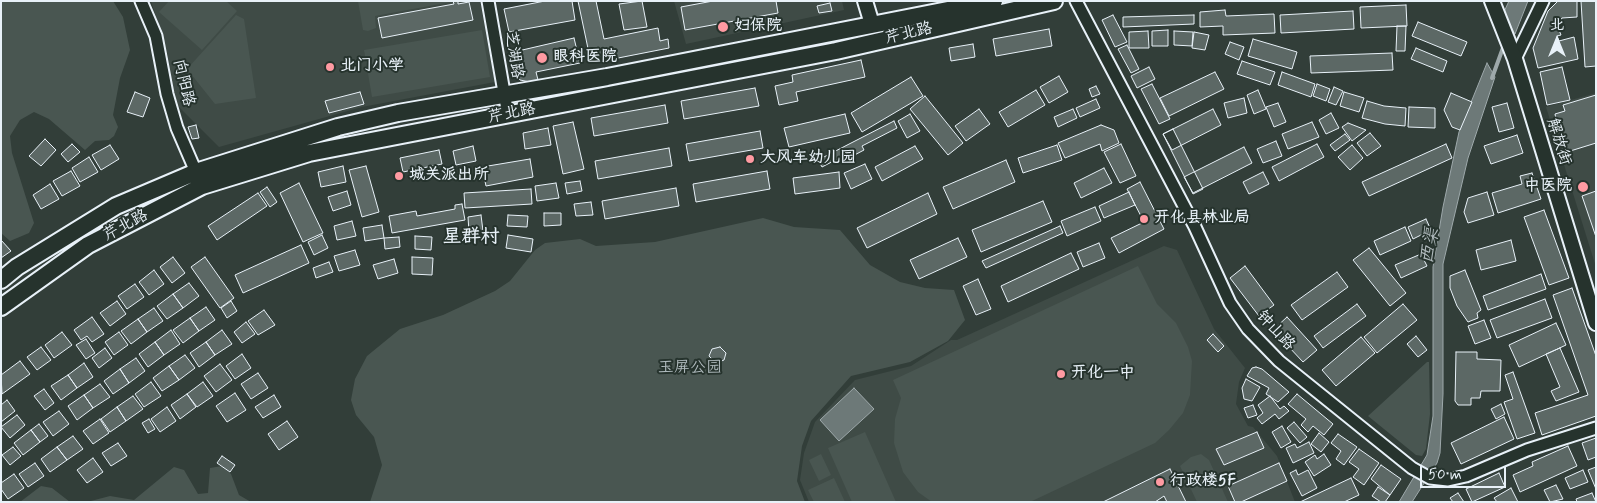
<!DOCTYPE html>
<meta charset="utf-8">
<style>
body{margin:0}
#map{position:relative;width:1597px;height:503px;overflow:hidden;background:#323e39;font-family:Mynerve,"LXGW WenKai TC",sans-serif}
canvas{display:block}
.frame{position:absolute;inset:0;border:2px solid #e8f1f8;pointer-events:none}
.north{position:absolute;left:1532px;top:15px;width:50px;height:50px;-webkit-text-stroke:4px #26332d;paint-order:stroke;rotate:0deg;font-size:14px;font-weight:700;line-height:20px;text-align:center;color:#e8f1f8}
.north::after{content:'';display:block;margin:auto;width:18px;height:22px;background:#e8f1f8;clip-path:polygon(50% 0,100% 100%,50% 72%,0 100%)}
.scale{position:absolute;left:1420px;top:466px;width:86px;height:22px;box-sizing:border-box;border:2px solid #e8f1f8;border-top:0;padding-left:6px;font-size:15px;line-height:18px;white-space:nowrap;color:#e8f1f8;-webkit-text-stroke:4px #26332d;paint-order:stroke}
</style>
<div id="map">
<canvas width="1597" height="503"></canvas>
<div class="frame"></div>
<div class="north">北</div>
<div class="scale">50 m</div>
</div>
<script>
const ctx = document.querySelector('canvas').getContext('2d');
ctx.lineJoin = 'round';
function fill(path, color) {
  ctx.fillStyle = color;
  ctx.fill(path, 'evenodd');
}
function shape(rows) {
  const path = new Path2D();
  for (const r of rows) {
    path.moveTo(r[0], r[1]);
    for (let i = 2; i < r.length; i += 2) path.lineTo(r[i], r[i + 1]);
  }
  return path;
}
function trace(path, color, width, dash) {
  ctx.strokeStyle = color;
  ctx.lineWidth = width;
  ctx.lineCap = dash ? 'butt' : 'round';
  ctx.setLineDash(dash || []);
  ctx.stroke(path);
}
function drawText(font, color, halo, rows, align = 'center') {
  ctx.font = font + ' Mynerve,"LXGW WenKai TC",sans-serif';
  ctx.lineWidth = 4;
  ctx.setLineDash([]);
  ctx.textBaseline = 'middle';
  ctx.strokeStyle = halo;
  ctx.fillStyle = color;
  for (const [text, x, y, turn = 0] of rows) {
    ctx.save();
    ctx.translate(x, y);
    ctx.rotate((+turn || 0) * Math.PI / 180);
    ctx.textAlign = isNaN(turn) ? turn : align;
    if (halo) ctx.strokeText(text, 0, 0);
    ctx.fillText(text, 0, 0);
    ctx.restore();
  }
}
fill(shape([
 [151,1,480,1,495,82,362,107,219,147,175,103,167,52],
 [674,1,842,1,844,10,686,44],
 [1596,93,1596,267,1546,107],
 [1164,246,1177,250,1214,329,1245,368,1239,382,1236,404,1248,426,1253,427,1277,456,1295,502,809,502,800,480,804,453,815,422,855,380,911,366,951,340,957,340]
]), '#3f4b46');
fill(shape([
 [1,1,113,1,123,17,130,50,120,78,113,115,118,127,114,136,109,140,95,141,85,150,49,119,34,112,20,120,10,136,12,153,34,223,29,233,10,241,1,233],
 [169,1,226,1,237,11,202,50,159,12],
 [358,1,451,1,451,2,375,16,376,28,368,31,363,30],
 [236,15,244,19,256,98,215,104,187,69],
 [482,30,490,77,372,97,364,50],
 [763,218,794,227,840,230,870,265,900,282,925,288,954,290,965,320,948,341,910,362,851,376,811,421,802,446,797,481,805,502,370,502,382,465,374,437,356,415,351,400,355,379,367,356,400,329,443,315,495,291,510,281,535,250,545,243,580,239,596,246,655,242],
 [1138,266,1157,304,1176,323,1188,347,1192,361,1190,395,1183,413,1169,430,1155,443,1030,502,932,502,918,492,903,472,894,443,895,419,901,398,893,380],
 [1427,362,1429,362,1430,414,1426,449,1422,456,1416,455,1368,416],
 [865,432,896,502,852,502,828,448],
 [821,454,831,475,819,481,809,460],
 [1201,454,1209,460,1228,502,1197,502,1180,466,1191,457],
 [222,466,231,474,239,495,251,502,87,502,110,496,134,500,174,467,184,470,198,494,208,493,210,468],
 [834,478,845,502,814,502,808,490],
 [41,486,52,488,70,502,20,502]
]), '#495651');
const water = shape([
 [1509,1,1528,1,1515,34,1503,14,1509,1],
 [1487,63,1495,77,1468,158,1443,264,1443,394,1440,453,1437,463,1412,502,1399,502,1427,455,1433,416,1433,267,1443,207,1459,132,1487,63],
 [854,388,874,409,839,441,820,420,854,388]
]);
fill(water, '#6d7978');
trace(water, '#9ea9ab', 1);
trace(shape([
 [1492,78,1504,45]
]), '#9ea9ab', 4);
const building = shape([
 [453,1,458,1,458,4,469,2,473,20,382,38,378,18,454,4,453,1],
 [545,1,572,1,575,20,509,32,504,9,545,1],
 [578,1,596,1,604,39,658,28,660,41,668,39,669,48,608,60,605,55,590,58,578,1],
 [642,1,647,27,624,30,619,4,642,1],
 [713,1,776,1,778,13,685,30,681,7,713,1],
 [1558,1,1577,1,1577,17,1562,18,1560,21,1562,27,1559,30,1561,35,1557,36,1559,41,1574,37,1578,59,1538,68,1533,48,1548,11,1558,1],
 [1581,1,1596,1,1596,66,1585,67,1581,1],
 [830,3,832,11,819,13,817,6,830,3],
 [1406,5,1407,26,1361,28,1360,7,1406,5],
 [1225,10,1226,16,1274,14,1275,33,1223,35,1223,26,1200,27,1200,12,1225,10],
 [1353,11,1354,29,1281,33,1280,15,1353,11],
 [1113,15,1127,42,1115,47,1102,20,1113,15],
 [1194,15,1194,24,1123,27,1123,17,1194,15],
 [1418,22,1467,42,1461,56,1412,36,1418,22],
 [1397,26,1406,26,1405,51,1396,51,1397,26],
 [1049,29,1052,46,996,56,993,39,1049,29],
 [1168,30,1168,46,1152,46,1152,31,1168,30],
 [1148,31,1149,48,1129,48,1129,32,1148,31],
 [1174,31,1193,32,1192,46,1174,45,1174,31],
 [1194,32,1209,35,1205,50,1192,48,1194,32],
 [574,38,580,63,536,72,538,80,530,82,520,80,515,74,513,67,520,65,518,51,574,38],
 [1253,39,1297,52,1292,69,1248,56,1253,39],
 [1230,42,1244,47,1239,60,1225,54,1230,42],
 [973,44,975,57,951,61,949,48,973,44],
 [1127,45,1139,69,1131,73,1118,49,1127,45],
 [1416,48,1447,61,1443,72,1411,59,1416,48],
 [1392,53,1393,70,1311,73,1310,56,1392,53],
 [861,60,865,77,796,92,798,101,779,105,775,86,793,82,792,75,861,60],
 [1242,61,1275,72,1270,85,1237,74,1242,61],
 [1149,67,1155,79,1137,88,1131,76,1149,67],
 [1562,67,1570,100,1547,105,1540,72,1562,67],
 [1215,72,1224,89,1169,116,1160,98,1215,72],
 [1282,72,1315,84,1311,97,1278,85,1282,72],
 [1059,76,1068,92,1049,103,1040,87,1059,76],
 [911,77,923,96,862,132,851,113,911,77],
 [1152,84,1170,119,1159,124,1141,89,1152,84],
 [1317,84,1330,89,1326,101,1313,96,1317,84],
 [1096,86,1100,94,1092,97,1089,89,1096,86],
 [1334,87,1343,91,1336,105,1328,102,1334,87],
 [755,88,759,106,684,119,681,101,755,88],
 [1036,90,1045,105,1008,127,999,112,1036,90],
 [1258,90,1266,109,1254,114,1247,95,1258,90],
 [135,92,150,98,143,117,127,112,135,92],
 [360,92,364,104,329,113,325,101,360,92],
 [1344,92,1364,98,1359,112,1340,106,1344,92],
 [1451,93,1472,102,1460,130,1452,127,1444,110,1451,93],
 [1596,95,1596,143,1567,152,1558,130,1555,114,1565,111,1563,105,1596,95],
 [925,96,963,143,948,155,910,109,925,96],
 [1244,98,1247,113,1228,118,1224,103,1244,98],
 [1096,99,1100,108,1080,117,1076,108,1096,99],
 [1367,101,1384,106,1406,108,1405,126,1385,124,1362,118,1367,101],
 [1278,103,1286,122,1274,127,1266,107,1278,103],
 [1507,103,1514,128,1499,132,1492,107,1507,103],
 [665,105,668,123,594,136,591,118,665,105],
 [1409,107,1435,108,1435,128,1408,127,1409,107],
 [979,109,990,124,966,141,955,126,979,109],
 [1073,109,1077,118,1058,127,1054,117,1073,109],
 [1213,109,1221,125,1172,150,1163,134,1213,109],
 [1331,113,1339,128,1326,134,1319,120,1331,113],
 [845,114,850,133,789,147,784,128,845,114],
 [910,114,920,131,907,138,898,121,910,114],
 [894,121,897,128,862,146,864,150,847,159,845,155,822,167,818,160,894,121],
 [573,122,584,169,563,174,553,126,573,122],
 [1312,122,1319,137,1288,149,1282,134,1312,122],
 [1348,123,1366,130,1352,141,1342,127,1348,123],
 [196,125,199,138,192,139,188,127,196,125],
 [1101,125,1114,130,1119,143,1102,151,1100,144,1065,158,1058,143,1101,125],
 [548,128,551,145,525,149,523,133,548,128],
 [1173,129,1203,189,1193,194,1163,134,1173,129],
 [760,131,763,148,689,161,686,144,760,131],
 [1370,133,1381,146,1367,156,1357,143,1370,133],
 [1345,134,1350,140,1335,151,1330,145,1345,134],
 [1517,135,1523,153,1491,164,1484,146,1517,135],
 [45,139,56,150,41,166,29,156,45,139],
 [1276,141,1282,156,1263,163,1257,149,1276,141],
 [72,144,80,152,68,162,61,154,72,144],
 [1121,144,1136,176,1120,183,1104,152,1121,144],
 [1317,144,1324,157,1279,181,1272,167,1317,144],
 [1446,144,1452,158,1369,196,1362,182,1446,144],
 [110,145,119,159,101,170,92,155,110,145],
 [1057,145,1062,160,1023,173,1018,158,1057,145],
 [1352,145,1363,158,1350,170,1338,157,1352,145],
 [473,146,476,161,456,165,453,151,473,146],
 [915,146,923,159,882,181,875,167,915,146],
 [1244,147,1252,163,1193,193,1184,177,1244,147],
 [669,148,672,166,598,179,595,161,669,148],
 [439,150,442,164,403,172,400,158,439,150],
 [89,157,98,172,80,182,72,168,89,157],
 [530,159,533,177,486,186,482,167,530,159],
 [1006,160,1015,182,953,209,943,187,1006,160],
 [865,164,872,179,851,189,844,173,865,164],
 [343,166,346,182,321,187,318,172,343,166],
 [366,166,379,212,362,217,349,170,366,166],
 [1104,168,1112,183,1081,198,1074,183,1104,168],
 [71,171,80,186,62,196,53,181,71,171],
 [767,171,770,189,696,202,693,184,767,171],
 [839,172,840,188,795,194,793,178,839,172],
 [1263,172,1269,184,1249,194,1243,182,1263,172],
 [1532,173,1541,199,1498,213,1492,193,1522,184,1520,176,1532,173],
 [580,181,582,191,567,194,565,183,580,181],
 [1140,182,1164,229,1119,253,1111,238,1144,222,1127,189,1140,182],
 [299,183,323,233,303,242,280,193,299,183],
 [556,183,559,198,537,201,535,186,556,183],
 [50,184,59,199,41,209,33,195,50,184],
 [267,187,277,202,270,207,260,192,267,187],
 [676,188,679,206,605,219,602,201,676,188],
 [531,189,532,204,465,208,464,193,531,189],
 [347,191,351,205,333,211,328,197,347,191],
 [1596,191,1596,237,1582,196,1596,191],
 [1129,192,1135,205,1104,218,1099,206,1129,192],
 [1487,192,1494,215,1468,223,1464,212,1468,198,1487,192],
 [258,193,267,206,217,240,208,226,258,193],
 [928,193,937,214,867,248,857,228,928,193],
 [1043,201,1052,222,981,252,972,230,1043,201],
 [591,202,593,215,576,216,574,204,591,202],
 [462,204,465,220,392,233,389,216,416,211,417,216,455,209,455,205,462,204],
 [1095,207,1101,221,1067,236,1061,221,1095,207],
 [1544,210,1569,278,1549,285,1524,217,1544,210],
 [544,213,561,213,561,225,544,226,544,213],
 [481,215,483,231,469,232,468,217,481,215],
 [508,215,528,216,527,227,507,226,508,215],
 [1426,219,1431,230,1413,239,1408,227,1426,219],
 [352,221,356,236,337,240,334,226,352,221],
 [382,225,384,238,365,241,363,228,382,225],
 [1060,226,1063,233,986,268,982,261,1060,226],
 [1405,227,1411,241,1380,255,1374,241,1405,227],
 [322,235,328,248,314,255,308,242,322,235],
 [508,235,533,239,531,252,506,248,508,235],
 [415,236,432,237,431,250,415,249,415,236],
 [399,237,400,247,385,249,384,238,399,237],
 [958,238,967,257,919,279,910,260,958,238],
 [1,240,11,251,1,258,1,240],
 [1511,240,1516,261,1481,270,1476,250,1511,240],
 [1099,243,1105,258,1083,267,1077,252,1099,243],
 [301,245,309,263,243,293,235,275,301,245],
 [1369,248,1406,293,1390,306,1353,260,1369,248],
 [355,250,360,265,339,271,334,256,355,250],
 [1071,253,1079,269,1008,302,1001,286,1071,253],
 [1421,254,1427,266,1401,278,1395,265,1421,254],
 [173,257,185,273,172,283,160,267,173,257],
 [205,257,234,298,220,308,191,267,205,257],
 [412,257,433,258,432,275,412,274,412,257],
 [394,259,398,273,378,279,373,265,394,259],
 [329,262,333,272,316,278,313,268,329,262],
 [1245,266,1274,305,1259,316,1230,278,1245,266],
 [154,270,164,284,149,295,139,282,154,270],
 [1465,270,1481,310,1477,313,1478,318,1468,322,1457,306,1450,288,1450,276,1465,270],
 [1337,272,1348,287,1302,320,1291,305,1337,272],
 [1541,274,1546,289,1488,310,1483,296,1541,274],
 [978,279,991,309,976,315,963,286,978,279],
 [189,283,199,296,183,308,173,294,189,283],
 [135,284,144,297,127,309,118,296,135,284],
 [1572,288,1596,356,1596,416,1542,435,1535,413,1588,395,1553,295,1572,288],
 [173,294,183,308,167,319,157,306,173,294],
 [1545,299,1552,318,1497,338,1490,320,1545,299],
 [117,301,126,314,110,326,100,313,117,301],
 [231,301,237,311,227,318,221,308,231,301],
 [1357,304,1366,316,1323,348,1314,336,1357,304],
 [1403,304,1417,320,1377,353,1364,337,1403,304],
 [206,307,215,320,199,331,190,318,206,307],
 [154,308,163,321,147,332,138,319,154,308],
 [264,310,275,325,258,335,248,321,264,310],
 [92,317,104,334,92,342,87,336,81,340,74,330,92,317],
 [1287,317,1317,350,1303,362,1273,330,1287,317],
 [190,318,199,331,183,343,173,330,190,318],
 [138,319,147,332,131,344,121,331,138,319],
 [1484,320,1491,338,1475,344,1468,326,1484,320],
 [246,322,255,334,242,343,234,332,246,322],
 [1556,323,1566,345,1519,367,1509,345,1556,323],
 [171,330,180,344,164,355,155,342,171,330],
 [222,330,232,344,215,355,206,342,222,330],
 [62,332,72,345,54,358,45,345,62,332],
 [119,332,128,345,114,355,105,342,119,332],
 [1213,334,1224,346,1218,352,1207,340,1213,334],
 [1416,336,1427,350,1418,357,1407,344,1416,336],
 [1361,337,1375,353,1336,386,1322,370,1361,337],
 [86,339,95,353,86,359,76,345,86,339],
 [155,342,164,355,148,367,139,354,155,342],
 [206,342,215,355,199,367,190,353,206,342],
 [41,347,51,360,37,370,27,357,41,347],
 [720,347,726,353,724,360,716,363,709,356,712,349,720,347],
 [105,348,112,358,99,368,92,358,105,348],
 [1560,348,1579,392,1556,401,1551,391,1560,387,1546,354,1560,348],
 [1456,352,1477,352,1477,359,1501,360,1500,391,1481,391,1480,398,1471,398,1471,405,1458,405,1455,401,1456,352],
 [242,354,251,368,235,379,226,366,242,354],
 [185,355,195,368,179,380,169,366,185,355],
 [136,358,145,371,129,383,120,369,136,358],
 [20,361,30,374,2,394,1,375,20,361],
 [84,363,93,377,77,388,68,375,84,363],
 [220,364,232,380,216,392,204,376,220,364],
 [169,366,179,380,162,391,153,378,169,366],
 [1256,367,1262,369,1289,392,1278,402,1266,394,1269,388,1247,376,1252,368,1256,367],
 [120,369,129,383,113,394,104,381,120,369],
 [1513,372,1535,433,1517,439,1504,402,1513,399,1505,375,1513,372],
 [258,373,268,388,251,399,241,384,258,373],
 [68,375,77,388,61,400,51,386,68,375],
 [1246,379,1260,387,1252,401,1244,399,1242,388,1246,379],
 [151,382,161,396,144,407,135,394,151,382],
 [203,382,213,396,197,407,187,394,203,382],
 [100,384,110,397,93,408,84,395,100,384],
 [44,389,54,403,45,410,34,396,44,389],
 [235,393,246,410,227,422,216,406,235,393],
 [187,394,196,407,180,419,171,405,187,394],
 [1297,394,1333,424,1324,435,1313,426,1308,432,1301,425,1306,419,1288,404,1297,394],
 [84,395,93,408,77,420,68,406,84,395],
 [274,395,281,407,263,418,255,407,274,395],
 [133,396,143,409,126,421,117,407,133,396],
 [1270,396,1280,409,1284,406,1289,411,1279,419,1275,414,1262,424,1257,418,1263,413,1258,405,1270,396],
 [7,400,15,411,1,422,1,405,7,400],
 [1501,404,1505,414,1496,419,1491,409,1501,404],
 [1253,405,1257,415,1248,418,1244,408,1253,405],
 [117,407,126,421,110,432,101,419,117,407],
 [167,407,176,421,160,432,151,419,167,407],
 [59,411,69,424,53,436,43,422,59,411],
 [17,415,25,425,10,438,1,427,17,415],
 [1504,417,1514,439,1461,464,1451,443,1504,417],
 [100,419,109,433,93,444,83,431,100,419],
 [149,419,155,429,148,433,142,423,149,419],
 [287,421,298,437,279,450,268,434,287,421],
 [1294,422,1307,437,1300,443,1287,428,1294,422],
 [39,424,48,436,40,442,31,430,39,424],
 [1282,426,1291,442,1281,448,1272,432,1282,426],
 [31,430,40,442,23,455,14,443,31,430],
 [1257,432,1264,448,1224,465,1216,449,1257,432],
 [1319,433,1329,442,1321,452,1311,444,1319,433],
 [1338,434,1357,447,1344,465,1336,459,1341,451,1331,443,1338,434],
 [73,436,83,449,67,460,57,447,73,436],
 [1596,438,1596,457,1588,460,1582,443,1596,438],
 [1309,442,1314,453,1293,463,1286,448,1295,444,1297,448,1309,442],
 [118,443,127,456,111,466,102,453,118,443],
 [1568,446,1577,466,1520,492,1513,475,1533,466,1532,462,1568,446],
 [13,447,21,456,10,465,2,455,13,447],
 [57,447,67,460,50,472,41,459,57,447],
 [1359,449,1379,463,1364,485,1353,477,1359,469,1349,462,1359,449],
 [1324,454,1331,465,1314,476,1305,462,1315,455,1317,459,1324,454],
 [222,456,235,465,230,472,217,463,222,456],
 [93,458,103,472,87,483,77,470,93,458],
 [35,463,44,476,28,487,19,474,35,463],
 [1279,463,1287,481,1241,502,1235,502,1228,486,1279,463],
 [1381,465,1401,479,1390,495,1371,479,1381,465],
 [1596,467,1596,489,1588,470,1596,467],
 [1170,469,1186,502,1167,502,1164,496,1155,502,1103,502,1170,469],
 [1296,470,1298,475,1308,470,1317,488,1302,496,1290,473,1296,470],
 [1583,470,1588,482,1570,489,1565,478,1583,470],
 [1499,473,1505,487,1472,502,1466,489,1499,473],
 [14,474,24,488,8,499,1,489,1,483,14,474],
 [1351,478,1359,495,1344,502,1300,502,1351,478],
 [1556,485,1563,499,1550,502,1544,490,1556,485],
 [1378,487,1390,495,1385,502,1381,502,1372,496,1378,487],
 [1511,488,1518,502,1497,502,1494,498,1511,488],
 [1458,493,1464,502,1453,502,1450,498,1458,493],
 [1592,493,1596,502,1577,502,1576,499,1592,493]
]);
fill(building, '#5c6865');
trace(building, '#e8f1f8', 1);
const minor = shape([
 [141,1,156,36,167,94,177,128,196,172],
 [488,1,508,115],
 [1076,1,1195,227,1230,303,1248,329,1279,361,1412,468,1430,478,1448,480,1466,476,1527,450,1596,428],
 [1515,59,1543,1]
]);
const tertiary = shape([
 [865,1,872,24],
 [1492,1,1515,59,1596,323]
]);
const secondary = shape([
 [1,280,17,267,116,206,196,172,338,127,398,113,607,77,994,1],
 [1,307,88,245,202,186,309,153,836,51,1054,1]
]);
trace(minor, '#e8f1f8', 15);
trace(tertiary, '#e8f1f8', 18);
trace(secondary, '#e8f1f8', 20);
trace(minor, '#26332d', 11);
trace(tertiary, '#26332d', 14);
trace(secondary, '#26332d', 16);
for (const [x, y, r, color] of [
 [723,27,6,"#ff9aa2"],
 [542,58,6,"#ff9aa2"],
 [330,67,5,"#ff9aa2"],
 [750,159,5,"#ff9aa2"],
 [399,176,5,"#ff9aa2"],
 [1583,187,6,"#ff9aa2"],
 [1144,219,5,"#ff9aa2"],
 [1061,374,5,"#ff9aa2"],
 [1160,482,5,"#ff9aa2"]
]) {
  const dot = new Path2D();
  dot.arc(x, y, r, 0, 2 * Math.PI);
  ctx.fillStyle = color;
  ctx.fill(dot);
  trace(dot, '#26332d', 2);
}
drawText('bold 16px', '#e8f1f8', '#26332d', [
 ["妇保院",734,27],
 ["眼科医院",553,58],
 ["北门小学",340,67],
 ["大风车幼儿园",760,159],
 ["城关派出所",409,176],
 ["中医院",1572,187,"right"],
 ["开化县林业局",1154,219],
 ["开化一中",1071,374],
 ["行政楼5F",1170,482]
], 'left');
drawText('16px', '#e8f1f8', '#26332d', [
 ["芹北路",909,34,-13],
 ["芝湖路",513,55,81],
 ["向阳路",183,83,77],
 ["芹北路",512,114,-11],
 ["解放街",1558,142,73],
 ["芹北路",126,226,-28],
 ["钟山路",1275,331,47]
]);
drawText('16px', '#b0bbbe', '#26332d', [
 ["玉屏公园",690,369]
]);
drawText('italic 18px', '#b1bbbe', '#26332d', [
 ["西渠",1431,246,-80]
]);
drawText('bold 19px', '#e8f1f8', '#26332d', [
 ["星群村",471,238]
]);
</script>
